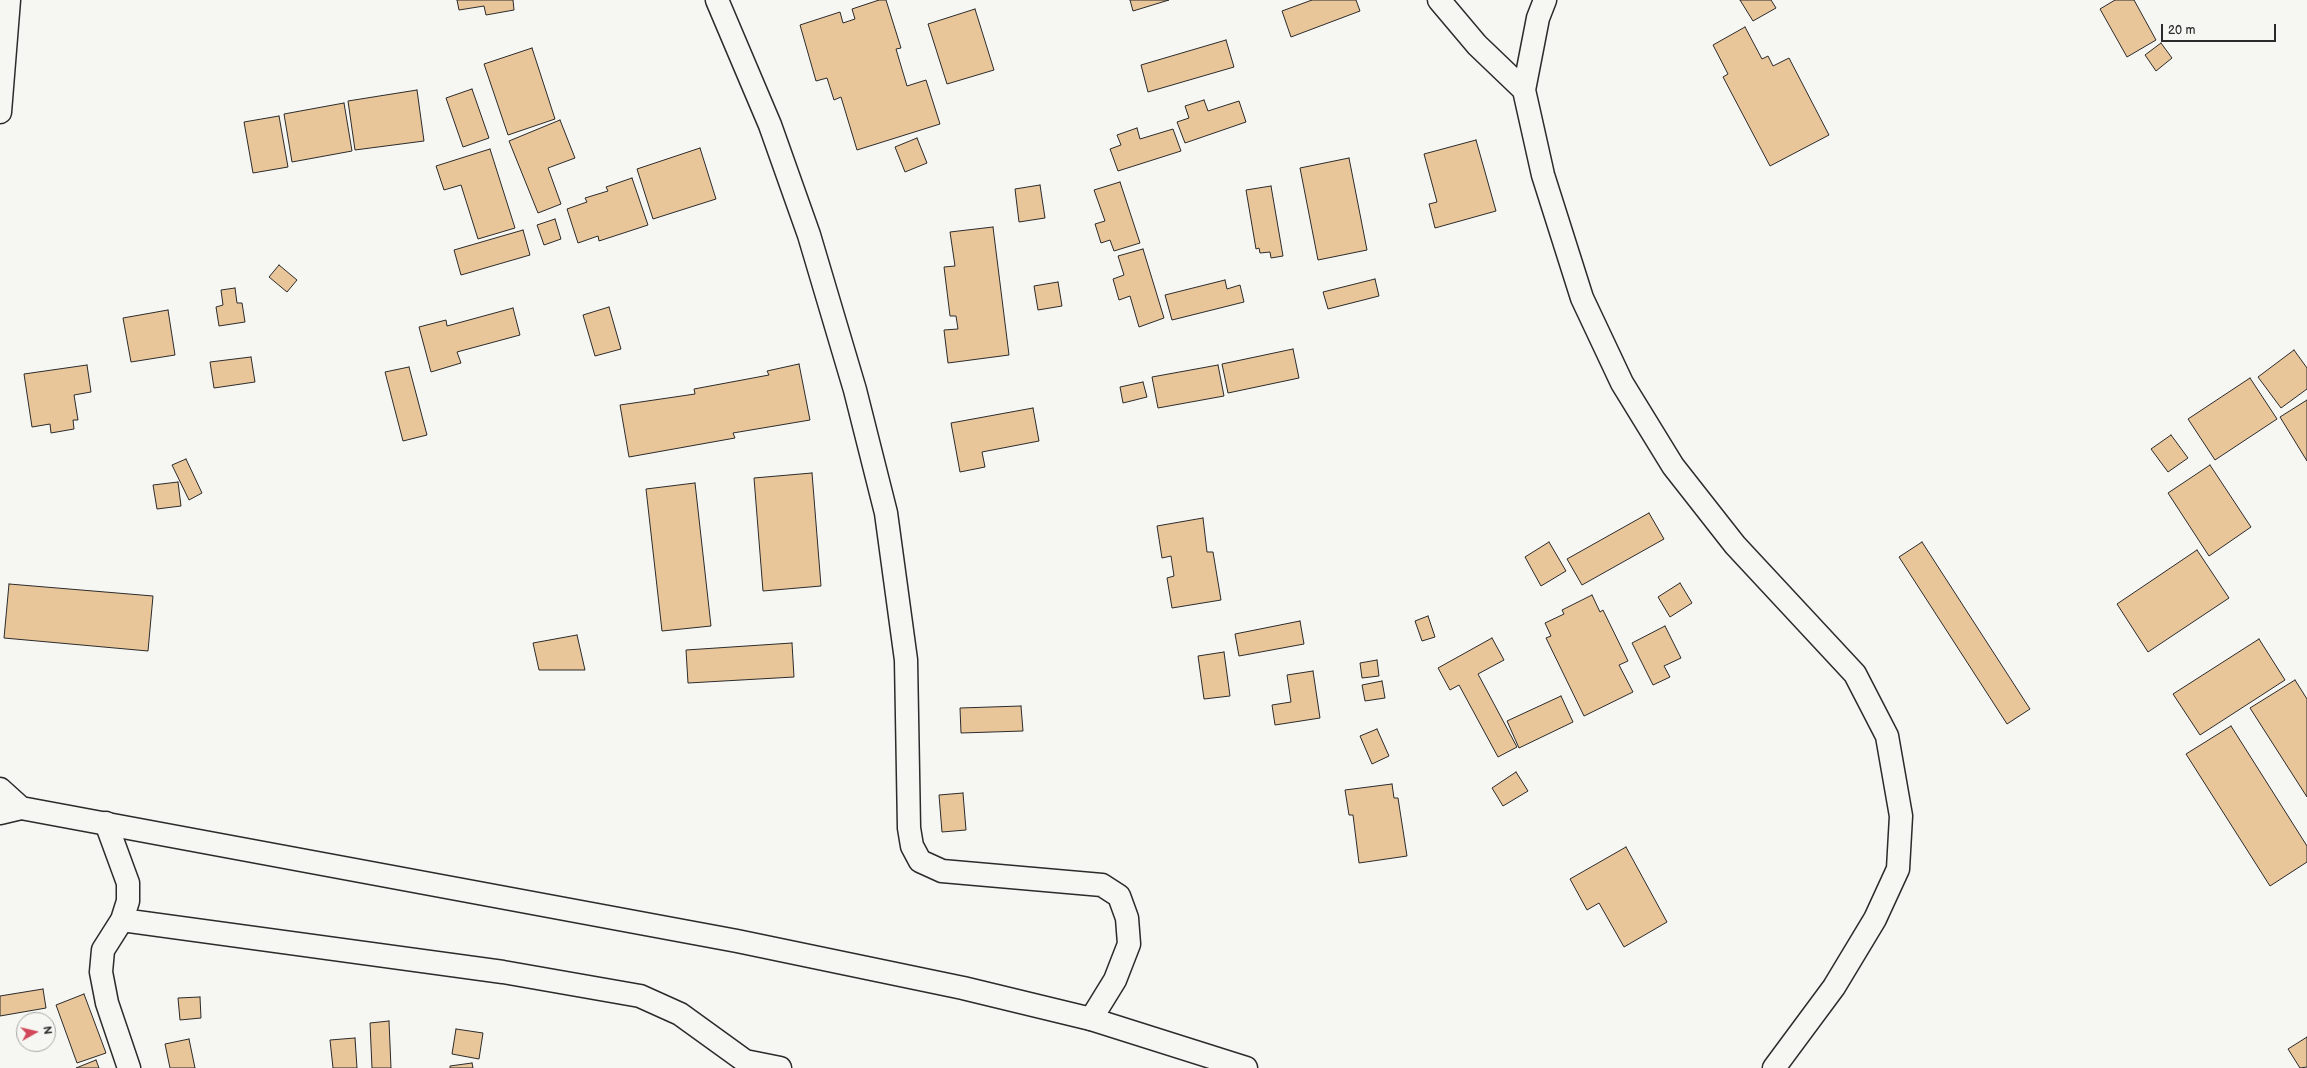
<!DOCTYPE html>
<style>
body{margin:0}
#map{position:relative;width:2307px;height:1068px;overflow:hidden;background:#f6f6f2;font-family:"Balsamiq Sans",sans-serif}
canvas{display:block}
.north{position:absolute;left:16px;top:1012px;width:40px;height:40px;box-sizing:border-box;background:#f6f6f2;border:1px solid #a5a5a2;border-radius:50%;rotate:82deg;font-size:11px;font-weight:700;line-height:16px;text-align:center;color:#2b2b2b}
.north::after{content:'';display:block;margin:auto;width:14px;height:18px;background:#d1495b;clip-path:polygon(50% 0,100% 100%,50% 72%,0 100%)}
.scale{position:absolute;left:2161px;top:24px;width:115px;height:18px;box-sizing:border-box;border:2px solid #2b2b2b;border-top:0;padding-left:5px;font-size:12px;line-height:14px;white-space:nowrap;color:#2b2b2b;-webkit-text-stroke:3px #f6f6f2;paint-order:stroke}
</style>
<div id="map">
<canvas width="2307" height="1068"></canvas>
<div class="north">N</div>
<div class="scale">20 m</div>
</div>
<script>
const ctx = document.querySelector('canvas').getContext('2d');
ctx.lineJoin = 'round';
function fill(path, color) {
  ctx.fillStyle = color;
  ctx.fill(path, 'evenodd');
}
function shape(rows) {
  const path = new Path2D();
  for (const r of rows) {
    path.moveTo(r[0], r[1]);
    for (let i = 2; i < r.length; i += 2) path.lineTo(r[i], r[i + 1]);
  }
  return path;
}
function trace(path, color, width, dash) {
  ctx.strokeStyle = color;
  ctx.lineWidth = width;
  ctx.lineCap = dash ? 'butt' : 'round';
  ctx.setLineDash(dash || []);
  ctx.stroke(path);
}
const building = shape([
 [457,0,513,0,514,10,486,15,484,6,459,10,457,0],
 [879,0,886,0,901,48,896,49,907,86,926,80,940,124,857,150,841,97,834,100,827,78,816,81,800,25,840,12,843,23,855,19,852,9,879,0],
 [1130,0,1169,0,1133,11,1130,0],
 [1312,0,1356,0,1360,11,1291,37,1282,11,1312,0],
 [1740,0,1771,0,1776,8,1753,21,1740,0],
 [2115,0,2134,0,2156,40,2127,57,2100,9,2115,0],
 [975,9,994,70,947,84,928,24,975,9],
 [1745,27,1762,59,1768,56,1773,66,1789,58,1829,135,1770,166,1723,77,1728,74,1713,45,1745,27],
 [1226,40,1234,67,1148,92,1141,65,1226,40],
 [2161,43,2172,58,2156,71,2145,55,2161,43],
 [532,48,555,119,508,135,484,64,532,48],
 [472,89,489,138,463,147,446,98,472,89],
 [417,90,424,141,355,150,348,101,417,90],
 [1204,100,1208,111,1239,101,1246,122,1185,143,1177,122,1189,118,1185,106,1204,100],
 [344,103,352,151,292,162,284,114,344,103],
 [279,116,288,167,253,173,244,122,279,116],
 [560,120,575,158,548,168,561,204,538,213,509,141,560,120],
 [1137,128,1140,139,1173,129,1181,151,1118,171,1110,149,1121,145,1117,135,1137,128],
 [917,138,927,163,905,172,895,147,917,138],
 [1476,140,1496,211,1435,228,1429,204,1437,202,1424,154,1476,140],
 [700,148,716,199,653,219,637,169,700,148],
 [490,149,515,228,478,239,461,185,444,190,436,166,490,149],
 [1349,158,1367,250,1318,260,1300,168,1349,158],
 [632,178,648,225,599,241,598,236,578,243,567,209,587,202,585,198,608,191,606,187,632,178],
 [1120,182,1140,243,1114,251,1110,240,1101,243,1095,224,1105,221,1094,190,1120,182],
 [1040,185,1045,218,1019,222,1015,189,1040,185],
 [1271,186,1283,256,1271,258,1270,252,1260,253,1259,248,1256,249,1246,190,1271,186],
 [555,219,561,239,544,245,537,225,555,219],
 [993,227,1009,355,948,363,944,330,958,329,956,316,950,316,944,267,955,266,950,232,993,227],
 [523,230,530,255,461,275,454,250,523,230],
 [1143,249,1164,318,1139,327,1130,296,1119,300,1113,279,1124,275,1118,256,1143,249],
 [279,265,297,280,287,292,269,277,279,265],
 [1375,279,1379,296,1328,309,1323,292,1375,279],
 [1225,280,1227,289,1240,285,1244,302,1172,320,1165,295,1225,280],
 [1058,282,1062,306,1038,310,1034,286,1058,282],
 [235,288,237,303,242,303,245,322,219,326,216,307,223,305,221,290,235,288],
 [609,307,621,349,595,356,583,315,609,307],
 [513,308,520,335,457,352,461,363,431,372,419,327,446,320,447,326,513,308],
 [168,310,175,355,131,362,123,318,168,310],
 [1293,349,1299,378,1228,393,1222,364,1293,349],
 [2294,350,2307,368,2307,389,2281,408,2258,377,2294,350],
 [251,357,255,382,214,388,210,362,251,357],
 [799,364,810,420,733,433,735,438,629,457,620,405,695,394,694,389,769,375,767,371,799,364],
 [87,365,91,392,74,395,78,420,73,420,74,429,51,433,50,424,32,427,24,374,87,365],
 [1218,365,1224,396,1158,408,1152,377,1218,365],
 [409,367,427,435,403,441,385,372,409,367],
 [2250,378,2277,419,2215,460,2188,419,2250,378],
 [1143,382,1147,397,1123,403,1120,387,1143,382],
 [2307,400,2307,461,2280,417,2307,400],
 [1033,408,1039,441,982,452,985,467,960,472,951,423,1033,408],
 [2171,435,2188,458,2168,472,2151,449,2171,435],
 [186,459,202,493,189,500,172,465,186,459],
 [2210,465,2251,527,2209,556,2168,493,2210,465],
 [812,473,821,586,763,591,754,478,812,473],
 [178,482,181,506,157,509,153,485,178,482],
 [695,483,711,626,662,631,646,489,695,483],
 [1649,513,1664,539,1582,585,1567,559,1649,513],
 [1203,518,1207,552,1213,552,1221,600,1172,608,1167,578,1174,576,1171,556,1162,558,1157,526,1203,518],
 [1549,542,1566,571,1541,586,1525,557,1549,542],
 [1922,542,2030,709,2007,724,1899,557,1922,542],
 [2197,550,2229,598,2148,652,2117,604,2197,550],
 [1680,583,1692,603,1670,617,1658,597,1680,583],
 [9,584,153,596,148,651,4,638,9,584],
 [1592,595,1600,612,1603,610,1628,661,1619,665,1633,692,1584,716,1546,638,1551,636,1545,623,1564,614,1562,610,1592,595],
 [1428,616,1435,637,1422,641,1415,621,1428,616],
 [1300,621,1304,644,1239,656,1235,634,1300,621],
 [1665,626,1681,658,1664,666,1670,677,1653,685,1632,643,1665,626],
 [577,635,585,670,539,670,533,643,577,635],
 [1492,638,1504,660,1478,674,1517,747,1498,757,1459,685,1450,690,1438,668,1492,638],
 [2259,639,2285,680,2200,735,2173,694,2259,639],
 [792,643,794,677,688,683,686,650,792,643],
 [1224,652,1230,696,1204,699,1198,656,1224,652],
 [1377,660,1379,676,1362,678,1360,663,1377,660],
 [1313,671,1320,718,1275,725,1272,705,1291,702,1287,675,1313,671],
 [2295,680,2307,699,2307,797,2250,708,2295,680],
 [1382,681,1385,698,1365,701,1362,685,1382,681],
 [1561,696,1573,722,1519,748,1507,721,1561,696],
 [1021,706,1023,731,961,733,960,708,1021,706],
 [2231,726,2307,846,2307,862,2270,886,2186,754,2231,726],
 [1377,729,1389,756,1372,764,1360,736,1377,729],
 [1516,772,1528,791,1503,806,1492,788,1516,772],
 [1392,784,1394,798,1398,798,1407,856,1359,863,1353,815,1349,815,1345,790,1392,784],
 [963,793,966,830,942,832,939,795,963,793],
 [1626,847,1667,922,1624,947,1599,903,1587,910,1570,879,1626,847],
 [43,989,46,1008,0,1016,0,996,43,989],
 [84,994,106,1053,77,1063,56,1005,84,994],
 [200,997,201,1018,180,1020,178,998,200,997],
 [389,1021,391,1068,372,1068,370,1023,389,1021],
 [456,1029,483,1033,479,1059,452,1054,456,1029],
 [2307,1037,2307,1067,2300,1068,2288,1049,2307,1037],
 [355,1038,357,1068,333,1068,330,1040,355,1038],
 [189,1039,195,1068,170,1068,165,1044,189,1039],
 [96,1060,99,1068,76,1068,96,1060],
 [472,1063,473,1068,450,1068,450,1066,472,1063]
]);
fill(building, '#e9c59a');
trace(building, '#2b2b2b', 1);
const street = shape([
 [717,0,770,125,809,235,855,390,886,513,906,660,909,828,912,846,920,861,942,871,1102,885,1119,896,1127,918,1129,944,1115,980,1091,1019],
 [1439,0,1477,45,1524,90],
 [1545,0,1538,18,1524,90,1543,175,1582,298,1622,383,1673,466,1735,545,1855,674,1887,736,1901,816,1898,869,1875,919,1834,987,1774,1068],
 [0,112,9,0],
 [106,823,128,883,128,901,122,920,103,950,101,972,107,1003,129,1068],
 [122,920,503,972,640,996,680,1014,745,1061,780,1068]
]);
const secondary = shape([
 [0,789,21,808],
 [0,813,21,808,737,941,963,988,1091,1019,1246,1068]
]);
trace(street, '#2b2b2b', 25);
trace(secondary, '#2b2b2b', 25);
trace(street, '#f6f6f2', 22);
trace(secondary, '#f6f6f2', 22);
</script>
